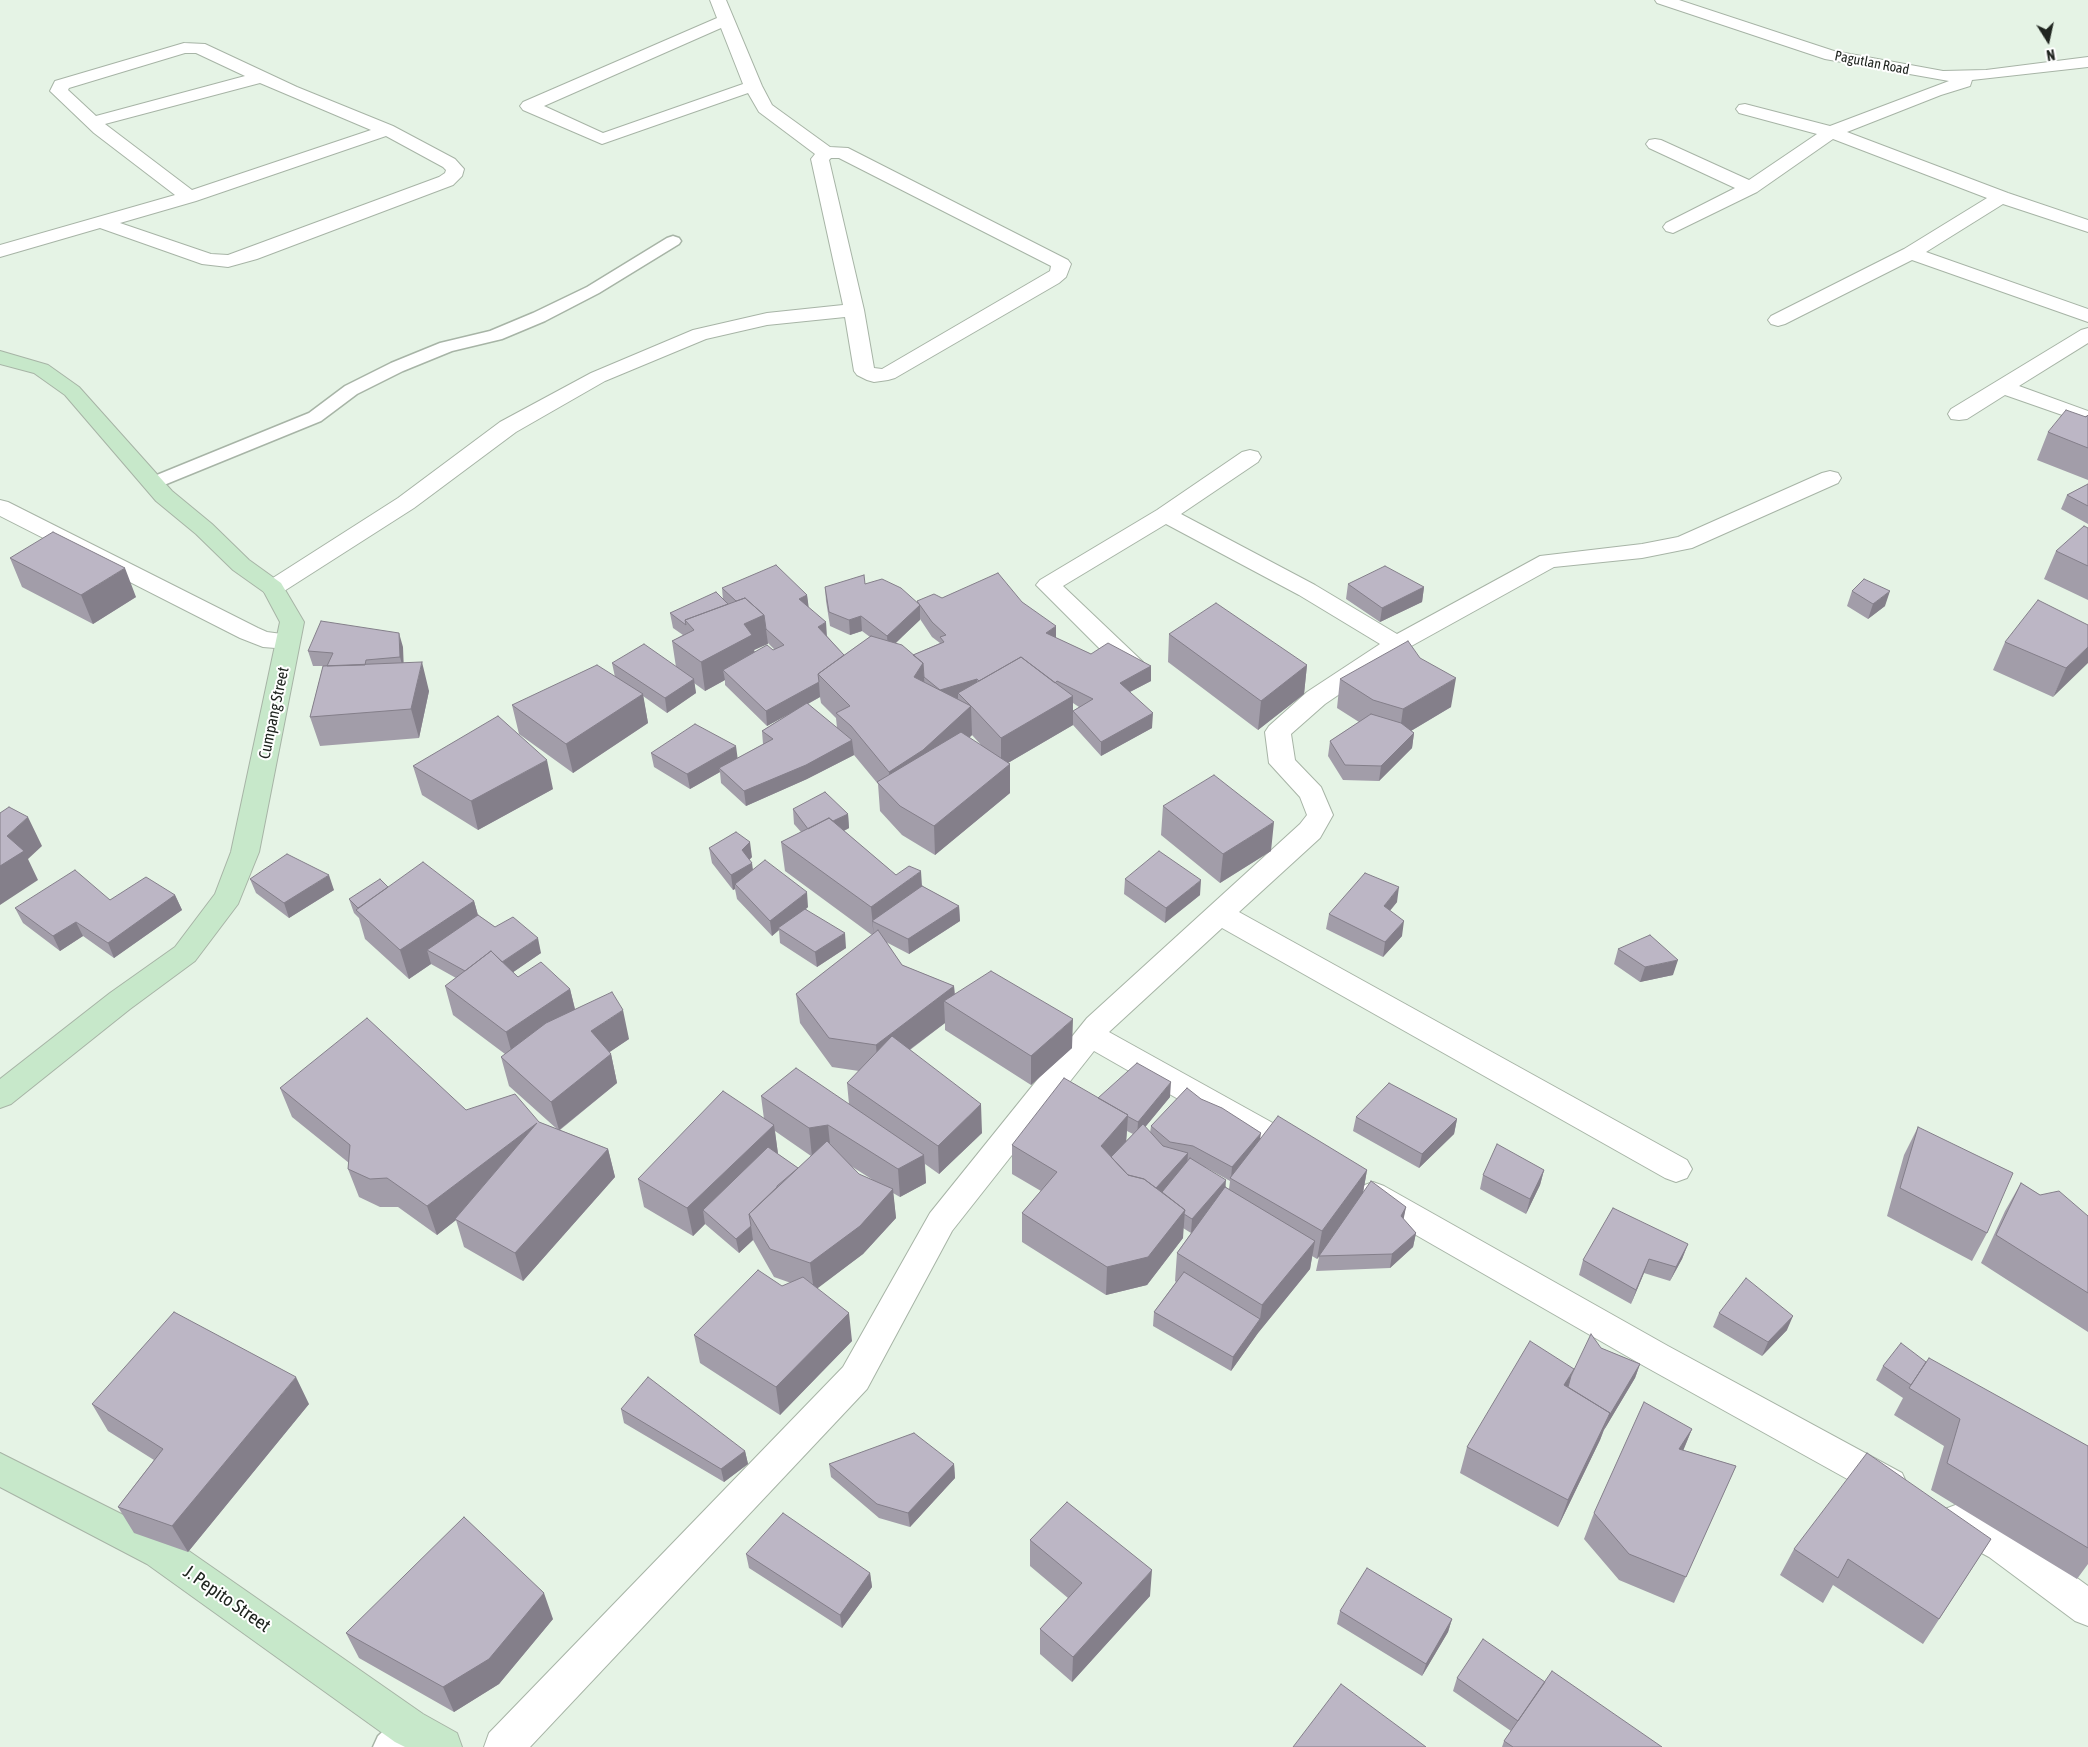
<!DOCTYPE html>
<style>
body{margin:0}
#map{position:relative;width:2088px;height:1747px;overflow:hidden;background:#e5f3e5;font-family:"Asap Condensed",sans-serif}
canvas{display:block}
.north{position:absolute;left:2023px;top:15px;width:50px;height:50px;-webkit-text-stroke:4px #fff;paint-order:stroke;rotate:170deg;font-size:14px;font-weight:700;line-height:20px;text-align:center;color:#202520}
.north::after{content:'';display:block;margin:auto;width:18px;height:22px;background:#202520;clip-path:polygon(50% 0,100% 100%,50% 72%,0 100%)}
</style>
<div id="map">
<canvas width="2088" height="1747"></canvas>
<div class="north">N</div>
</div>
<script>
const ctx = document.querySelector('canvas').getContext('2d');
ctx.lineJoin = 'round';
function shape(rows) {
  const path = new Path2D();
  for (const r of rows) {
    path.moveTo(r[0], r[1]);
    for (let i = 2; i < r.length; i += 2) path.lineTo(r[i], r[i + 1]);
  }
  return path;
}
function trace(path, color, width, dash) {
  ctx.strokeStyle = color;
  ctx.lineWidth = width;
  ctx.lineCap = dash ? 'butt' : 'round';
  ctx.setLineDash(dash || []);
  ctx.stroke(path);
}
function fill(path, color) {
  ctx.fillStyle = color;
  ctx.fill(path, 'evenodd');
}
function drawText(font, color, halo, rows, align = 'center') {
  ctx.font = font + ' "Asap Condensed",sans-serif';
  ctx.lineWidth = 4;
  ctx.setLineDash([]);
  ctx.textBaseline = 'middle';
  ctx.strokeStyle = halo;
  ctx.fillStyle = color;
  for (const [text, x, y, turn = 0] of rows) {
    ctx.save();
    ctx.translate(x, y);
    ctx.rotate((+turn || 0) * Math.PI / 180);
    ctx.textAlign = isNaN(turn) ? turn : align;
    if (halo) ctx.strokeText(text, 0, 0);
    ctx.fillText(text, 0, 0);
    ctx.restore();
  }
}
const lane = shape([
 [673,236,679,238,681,241,679,244,599,293,545,321,502,339,452,351,403,371,357,394,321,421,159,487,153,488,147,487,144,483,147,479,309,413,345,386,391,363,440,343,490,331,533,313,587,287,667,238,673,236],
 [409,1712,420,1717,425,1728,420,1739,412,1747,373,1747,378,1736,398,1717,409,1712]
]);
const street = shape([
 [710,0,726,0,762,86,772,105,830,147,848,148,1068,260,1071,264,1066,277,1059,283,895,378,888,380,874,382,867,380,857,375,854,371,845,317,767,325,706,339,605,381,516,432,414,508,281,593,273,595,265,593,261,588,265,583,398,498,500,422,591,373,693,330,767,313,843,305,811,159,815,154,759,112,748,93,602,144,523,110,520,106,523,102,717,18,710,0],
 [721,28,743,84,603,133,544,106,721,28],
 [831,158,839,158,1051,266,1050,271,882,369,874,368,864,310,829,160,831,158],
 [1655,0,1679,0,1834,51,1943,71,1986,70,2088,57,2088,67,1972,80,1970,86,1941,95,1847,132,2008,193,2088,220,2088,232,2003,204,1926,252,2088,309,2088,322,1912,260,1785,324,1778,326,1771,324,1768,320,1771,316,1904,249,1987,198,1833,139,1757,192,1673,233,1666,231,1663,227,1666,223,1735,188,1649,148,1646,144,1649,140,1655,139,1661,140,1749,180,1817,134,1739,113,1736,109,1739,105,1745,104,1830,126,1949,81,1825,59,1657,3,1655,0],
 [184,43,205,44,297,87,393,126,455,159,464,169,462,176,453,185,257,259,228,267,202,264,100,228,0,257,0,245,175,195,94,133,50,91,55,81,184,43],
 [185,53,196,53,245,76,96,116,68,90,69,88,185,53],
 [260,83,371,130,192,190,105,124,260,83],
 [386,136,443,167,446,170,445,173,439,177,228,255,211,254,120,223,196,201,386,136],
 [2088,328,2088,343,2019,386,2088,411,2088,424,2005,395,1967,419,1959,420,1951,419,1948,414,1951,409,2081,330,2088,328],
 [1250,450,1258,452,1261,457,1258,462,1181,514,1315,585,1397,634,1540,556,1642,544,1678,537,1822,473,1830,471,1838,473,1841,478,1838,483,1692,548,1642,558,1554,567,1406,649,1325,704,1291,734,1295,760,1321,787,1333,815,1320,838,1239,912,1687,1160,1692,1169,1687,1178,1676,1182,1665,1178,1222,928,1109,1032,1307,1142,1312,1151,1307,1160,1296,1163,1285,1160,1094,1051,952,1231,867,1389,530,1747,484,1747,489,1733,843,1367,930,1213,1087,1018,1300,824,1307,815,1300,797,1269,763,1265,732,1269,726,1307,692,1380,644,1299,595,1166,524,1063,586,1143,662,1146,668,1143,674,1134,676,1125,674,1036,585,1040,580,1157,510,1242,452,1250,450],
 [0,500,8,502,258,628,267,632,297,636,300,641,297,646,288,649,263,647,240,638,0,516,0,500],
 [1373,1182,1384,1186,1668,1346,1902,1473,1907,1484,1902,1495,1889,1500,1876,1495,1644,1366,1362,1204,1357,1195,1362,1186,1373,1182],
 [1958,1504,2015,1533,2088,1586,2088,1626,2075,1621,1989,1557,1945,1533,1940,1521,1945,1509,1958,1504]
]);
const secondary = shape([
 [0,351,48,365,79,387,172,491,212,524,249,560,281,583,304,622,259,852,238,904,195,961,130,1009,11,1104,0,1108,0,1079,110,993,175,947,215,894,231,852,280,622,264,592,233,570,196,534,156,501,65,395,34,373,0,364,0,351],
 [0,1453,173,1540,423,1714,457,1733,462,1747,405,1747,395,1742,147,1564,0,1487,0,1453]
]);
trace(lane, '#a7b4a6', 3);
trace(street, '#a7b4a6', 2);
trace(secondary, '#a7b4a6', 2);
fill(lane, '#fff');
fill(street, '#fff');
fill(secondary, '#c7e8ca');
fill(shape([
 [2088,415,2088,480,2037,460,2048,432],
 [2088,484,2088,524,2061,509,2067,495],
 [2088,528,2088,600,2044,579,2056,551],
 [10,558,136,597,93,624,22,587],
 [865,584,917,603,917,601,942,598,1022,602,1056,638,1091,654,1151,666,1151,681,1130,692,1152,728,1101,756,1073,725,1008,763,1010,764,1010,793,935,855,902,835,880,811,878,784,854,755,807,779,746,806,721,783,720,772,690,789,654,767,651,753,738,758,763,744,762,731,787,715,767,726,725,685,725,680,705,691,694,683,696,693,667,713,643,696,648,723,573,773,519,734,512,705,615,677,612,663,676,667,672,641,683,635,673,628,670,613,723,600,722,588,807,595,808,607,827,636,844,655,870,637,862,631,850,635,830,626,826,601,825,587],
 [920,619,932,637,940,643,913,655,896,643],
 [768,643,775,650,755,652,754,650],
 [820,697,821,703,836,718,837,728,808,704],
 [1073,703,1079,707,1073,711],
 [972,735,982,746,969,738],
 [1348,584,1424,587,1422,602,1380,622,1346,599],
 [1852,591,1885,606,1868,619,1847,606],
 [2088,625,2053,697,1993,670,2005,642],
 [1169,634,1307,665,1304,694,1258,730,1168,662],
 [403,647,403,663,429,691,419,738,320,746,310,717,323,666,313,666,308,651],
 [1340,679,1451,707,1411,731,1414,733,1412,748,1379,781,1343,780,1328,756,1330,741,1359,722,1337,708],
 [413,766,553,789,478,830,422,795],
 [1163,806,1271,851,1220,883,1161,835],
 [793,809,848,814,849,828,844,831,896,875,922,886,959,906,960,921,909,954,886,942,902,965,954,986,955,994,1072,1048,1031,1085,945,1030,945,1023,910,1050,982,1133,939,1174,925,1164,926,1183,900,1197,893,1193,896,1218,863,1254,817,1288,852,1341,780,1415,700,1363,694,1335,782,1286,791,1283,774,1277,753,1240,739,1253,705,1224,693,1236,644,1207,638,1179,764,1119,761,1096,849,1104,847,1083,859,1071,832,1067,800,1023,796,994,872,935,785,871,781,842,801,832,794,824],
 [775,1131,811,1156,798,1168,778,1154],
 [851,1166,873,1180,859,1174],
 [709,848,752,857,749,860,753,870,808,907,806,909,846,948,817,967,780,943,779,930,772,936,737,899,735,889,733,890,712,863],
 [250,879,334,890,289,918,256,893],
 [1125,879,1200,895,1165,923,1124,894],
 [388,887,474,901,478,915,495,927,541,953,513,972,518,977,570,989,575,1009,629,1039,609,1052,611,1054,617,1083,560,1130,608,1149,615,1177,523,1281,464,1247,456,1220,437,1235,398,1207,380,1207,359,1197,348,1169,349,1163,292,1117,280,1088,466,1110,539,1122,557,1129,509,1086,501,1057,505,1054,453,1015,445,986,456,978,431,964,409,979,365,939,359,918,354,913,349,899],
 [175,895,182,910,114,958,83,936,60,951,23,923,15,908],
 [1397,902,1390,911,1402,936,1383,957,1326,929,1329,914],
 [1618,949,1673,975,1640,982,1614,964],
 [1170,1097,1145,1127,1150,1133,1151,1126,1201,1099,1260,1139,1367,1170,1363,1193,1406,1207,1403,1219,1416,1233,1413,1247,1390,1268,1316,1271,1319,1257,1317,1259,1312,1256,1310,1269,1258,1333,1231,1371,1153,1326,1154,1312,1176,1282,1175,1281,1177,1253,1191,1233,1183,1228,1183,1238,1147,1285,1106,1295,1022,1242,1022,1213,1041,1191,1012,1174,1012,1145,1098,1098],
 [1127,1131,1133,1134,1126,1141],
 [1205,1167,1230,1181,1229,1189,1226,1187],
 [1356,1117,1457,1119,1454,1134,1419,1168,1353,1131],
 [1918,1127,1987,1233,1972,1261,1887,1216,1904,1155],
 [1544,1170,1540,1185,1526,1214,1480,1189,1483,1175],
 [2021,1183,2040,1195,2088,1216,2088,1332,1981,1263,2005,1211],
 [1688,1244,1682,1259,1670,1281,1644,1273,1631,1304,1579,1275,1583,1260],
 [1719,1313,1787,1330,1762,1356,1713,1327],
 [1601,1348,1640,1364,1635,1378,1604,1430,1600,1440,1558,1527,1460,1473,1467,1447,1571,1376],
 [1926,1362,2088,1446,2088,1564,2077,1579,1931,1490,1944,1446,1894,1415,1903,1398,1876,1380,1883,1366],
 [92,1404,309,1404,188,1552,134,1533,118,1507,154,1460,108,1431],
 [621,1409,745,1451,748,1464,724,1482,624,1423],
 [1692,1429,1683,1450,1736,1466,1674,1603,1619,1580,1584,1539,1594,1513],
 [829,1464,954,1464,955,1478,910,1527,879,1518,831,1477],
 [1991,1539,1923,1644,1833,1585,1823,1603,1780,1575,1794,1549],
 [1030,1540,1150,1596,1072,1682,1040,1654,1040,1629,1068,1598,1030,1566],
 [746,1554,870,1573,872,1587,842,1628,749,1568],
 [1340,1611,1452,1619,1448,1632,1422,1676,1337,1624],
 [553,1619,499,1684,454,1712,359,1658,346,1633],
 [1457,1678,1545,1682,1662,1747,1502,1747,1504,1741,1511,1731,1453,1691]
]), '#a29da9');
fill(shape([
 [125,568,136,597,93,624,81,595],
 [1424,587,1422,602,1380,622,1382,608],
 [1890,591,1885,606,1868,619,1873,604],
 [807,595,809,609,799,599],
 [920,605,920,620,888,650,887,636],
 [764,615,768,644,754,650,756,663,723,670,725,680,705,691,701,662,744,624],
 [861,616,862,631,850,635,849,620],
 [826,622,827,637,818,627],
 [1056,626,1056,640,1046,633],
 [399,633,403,647,404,672,400,657],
 [2088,647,2088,663,2053,697,2066,668],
 [422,662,429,691,419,738,411,709],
 [923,663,925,692,914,677],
 [1307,665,1304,694,1258,730,1261,701],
 [1151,666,1151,681,1120,697,1120,683],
 [1456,678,1451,707,1399,738,1403,709],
 [694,679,696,693,667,713,665,698],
 [977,679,978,693,958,693,958,699,939,690],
 [819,682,820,697,767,726,766,711],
 [643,694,648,723,573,773,566,744],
 [1073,696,1073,725,1001,767,1001,738],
 [971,706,972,735,924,779,891,797,889,772],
 [1153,713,1152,728,1101,756,1101,742],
 [1414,733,1412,748,1379,781,1381,766],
 [852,740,854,755,807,779,746,806,744,791],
 [736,746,738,761,719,768,720,772,690,789,687,774],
 [547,760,553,789,478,830,471,801],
 [1010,764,1010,793,935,855,934,826],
 [848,814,849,828,812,847,810,832],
 [28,817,42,846,28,859,38,880,0,905,0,866,7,836],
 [1274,822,1271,851,1220,883,1223,854],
 [750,842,752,857,744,865,742,850],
 [752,863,754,878,735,884,735,889,733,890,731,875],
 [921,871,923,901,872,921,874,936,871,907],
 [329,875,334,890,289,918,284,903],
 [1201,880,1200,895,1165,923,1166,908],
 [1399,887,1397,902,1381,921,1384,906],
 [807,892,808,907,780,929,778,928,779,930,772,936,770,921],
 [175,895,182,910,114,958,108,943],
 [474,901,482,930,427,950,431,964,409,979,400,950],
 [959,906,960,921,909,954,908,939],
 [1404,921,1402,936,1383,957,1385,942],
 [76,922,83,936,60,951,53,936],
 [845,933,846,948,817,967,815,952],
 [538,938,541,953,483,993,479,978],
 [1678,960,1673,975,1640,982,1645,967],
 [954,986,955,1008,944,1001,945,1023,878,1073,876,1045],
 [570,989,577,1018,514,1061,506,1032],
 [623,1010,629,1039,598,1060,591,1031],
 [1073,1019,1072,1048,1031,1085,1031,1056],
 [611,1054,617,1083,559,1130,551,1102],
 [1171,1082,1170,1097,1137,1137,1138,1122],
 [981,1104,982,1133,939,1174,938,1146],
 [1128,1115,1126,1144,1110,1163,1101,1146],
 [1457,1119,1454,1134,1419,1168,1422,1154],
 [537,1123,455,1219,456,1220,437,1235,427,1206],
 [774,1125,778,1154,703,1210,705,1224,693,1236,687,1208],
 [828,1125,831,1153,812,1157,809,1128],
 [1261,1133,1259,1147,1231,1178,1232,1167],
 [608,1149,615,1177,523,1281,515,1253],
 [1188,1153,1187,1167,1160,1197,1155,1189],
 [924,1155,926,1183,900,1197,898,1169],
 [1367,1170,1362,1198,1317,1259,1322,1231],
 [1544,1170,1540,1185,1526,1214,1530,1199],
 [1226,1180,1225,1195,1191,1233,1192,1219],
 [893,1189,896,1218,863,1254,814,1291,810,1263],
 [1406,1207,1403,1222,1401,1216],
 [1185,1210,1183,1238,1147,1285,1106,1295,1107,1267],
 [751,1226,753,1240,739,1253,736,1239],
 [1416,1233,1413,1247,1390,1268,1392,1254],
 [1315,1241,1310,1269,1258,1333,1231,1371,1233,1357,1260,1319,1262,1305],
 [1688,1244,1682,1259,1670,1281,1676,1267],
 [1649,1259,1644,1273,1631,1304,1636,1290],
 [849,1313,852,1341,780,1415,776,1387],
 [1793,1316,1787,1330,1762,1356,1768,1342],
 [1640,1364,1635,1378,1604,1430,1609,1416],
 [1574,1369,1566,1391,1564,1385],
 [296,1377,309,1404,188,1552,172,1526],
 [1610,1413,1600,1440,1558,1527,1568,1500],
 [1692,1429,1681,1456,1679,1449],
 [745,1451,748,1464,724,1482,721,1469],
 [954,1464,955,1478,910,1527,908,1513],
 [1152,1570,1150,1596,1072,1682,1073,1657],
 [870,1573,872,1587,842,1628,840,1615],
 [544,1593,553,1619,499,1684,454,1712,443,1687],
 [1452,1619,1448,1632,1422,1676,1426,1664]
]), '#847f8a');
const building = shape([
 [2066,410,2086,417,2088,415,2088,448,2048,432,2066,410],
 [2088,484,2088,506,2067,495,2088,484],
 [2084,526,2088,528,2088,566,2056,551,2084,526],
 [53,532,125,568,81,595,10,558,53,532],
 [776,565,807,595,799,599,826,622,818,627,844,655,818,674,819,682,766,711,723,670,767,645,773,650,784,645,766,629,764,615,745,598,736,601,722,588,776,565],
 [1385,566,1424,587,1382,608,1348,584,1385,566],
 [998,573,1022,602,1056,626,1046,633,1091,654,1108,643,1151,666,1120,683,1153,713,1101,742,1073,711,1093,699,1057,681,1055,683,1021,657,979,681,977,679,940,690,924,677,923,663,913,655,944,642,940,637,946,635,932,622,917,601,934,594,942,598,998,573],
 [864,575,865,584,882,579,901,588,920,605,887,636,861,616,849,620,829,612,825,587,864,575],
 [1864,579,1890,591,1873,604,1852,591,1864,579],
 [716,592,728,604,685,620,686,625,670,613,716,592],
 [745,598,764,615,744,624,752,635,701,662,672,641,694,630,685,620,745,598],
 [2038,600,2088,625,2088,647,2066,668,2005,642,2038,600],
 [1216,603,1307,665,1261,701,1169,634,1216,603],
 [321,621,399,633,400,657,366,660,365,665,327,666,333,653,308,651,321,621],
 [871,636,902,645,923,663,914,677,971,706,958,693,1021,657,1073,696,1001,738,971,706,923,750,889,772,851,726,836,713,850,706,818,674,871,636],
 [1408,641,1420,658,1456,678,1403,709,1373,700,1340,679,1408,641],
 [644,644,694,679,665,698,612,663,644,644],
 [422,662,411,709,310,717,323,666,422,662],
 [597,665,643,694,566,744,512,705,597,665],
 [807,703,852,740,806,765,744,791,719,768,773,739,762,731,807,703],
 [1371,714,1401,723,1414,733,1381,766,1345,765,1330,741,1371,714],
 [498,716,547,760,471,801,413,766,498,716],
 [695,724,736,746,687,774,651,753,695,724],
 [961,732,1010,764,934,826,900,806,877,782,961,732],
 [1214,775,1274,822,1223,854,1163,806,1214,775],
 [825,792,848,814,833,821,829,818,808,829,793,809,825,792],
 [9,807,28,817,7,836,24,851,0,866,0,813,9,807],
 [829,818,896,875,909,866,921,871,871,907,781,842,829,818],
 [736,832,750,842,742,850,752,863,731,875,709,848,736,832],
 [1159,851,1201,880,1166,908,1125,879,1159,851],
 [287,854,329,875,284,903,250,879,287,854],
 [765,860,807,892,770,921,735,884,765,860],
 [423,862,474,901,400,950,356,910,423,862],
 [75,870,110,900,146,877,175,895,108,943,76,922,53,936,15,908,75,870],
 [1365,873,1399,887,1384,906,1404,921,1385,942,1329,914,1365,873],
 [380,879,388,887,358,908,349,899,380,879],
 [922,886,959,906,908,939,872,921,922,886],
 [805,909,845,933,815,952,778,928,805,909],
 [478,915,495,927,513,917,538,938,502,962,491,951,465,971,427,950,478,915],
 [878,930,902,965,954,986,876,1045,829,1038,796,994,878,930],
 [1650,935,1678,960,1645,967,1618,949,1650,935],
 [491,951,518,977,541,962,570,989,506,1032,445,986,491,951],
 [991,971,1073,1019,1031,1056,944,1001,991,971],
 [612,992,623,1010,591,1031,611,1054,551,1102,501,1057,546,1023,612,992],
 [367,1018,466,1110,515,1094,539,1122,608,1149,515,1253,455,1219,537,1123,427,1206,387,1178,370,1179,348,1169,350,1145,280,1088,367,1018],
 [892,1036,981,1104,938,1146,847,1083,892,1036],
 [1137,1063,1171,1082,1138,1122,1127,1116,1128,1115,1098,1098,1137,1063],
 [796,1068,924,1155,898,1169,828,1125,809,1128,761,1096,796,1068],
 [1064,1078,1128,1115,1101,1146,1128,1175,1144,1179,1185,1210,1148,1257,1107,1267,1022,1213,1057,1172,1012,1145,1064,1078],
 [1389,1083,1457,1119,1422,1154,1356,1117,1389,1083],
 [1187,1088,1201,1099,1222,1108,1261,1133,1232,1167,1193,1146,1170,1142,1151,1126,1187,1088],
 [723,1091,774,1125,687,1208,638,1179,723,1091],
 [1278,1116,1367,1170,1322,1231,1230,1178,1278,1116],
 [1143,1124,1163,1146,1188,1153,1156,1188,1144,1179,1128,1175,1111,1157,1143,1124],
 [1918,1127,2013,1173,1987,1233,1900,1188,1918,1127],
 [827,1141,859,1174,893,1189,860,1226,810,1263,770,1249,749,1214,827,1141],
 [1497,1144,1544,1170,1530,1199,1483,1175,1497,1144],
 [768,1147,798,1168,777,1186,777,1187,749,1214,751,1226,736,1239,703,1210,768,1147],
 [1190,1158,1226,1180,1192,1219,1184,1214,1185,1210,1162,1192,1190,1158],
 [1371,1181,1406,1207,1401,1216,1416,1233,1392,1254,1319,1256,1371,1181],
 [2021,1183,2040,1195,2059,1191,2088,1216,2088,1293,1996,1235,2021,1183],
 [1225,1187,1315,1241,1262,1305,1177,1253,1225,1187],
 [1613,1208,1688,1244,1676,1267,1649,1259,1636,1290,1583,1260,1613,1208],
 [758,1270,782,1286,803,1277,849,1313,776,1387,694,1335,758,1270],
 [1184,1272,1260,1319,1233,1357,1154,1312,1184,1272],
 [1746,1278,1793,1316,1768,1342,1719,1313,1746,1278],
 [174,1312,296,1377,172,1526,118,1507,163,1449,92,1404,174,1312],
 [1591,1334,1601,1348,1640,1364,1609,1416,1610,1413,1568,1387,1571,1376,1591,1334],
 [1530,1341,1574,1369,1564,1385,1610,1413,1568,1500,1467,1447,1530,1341],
 [1901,1343,1926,1362,1911,1385,1883,1366,1901,1343],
 [1929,1358,2088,1446,2088,1548,1947,1463,1960,1419,1909,1388,1929,1358],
 [648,1377,745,1451,721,1469,621,1409,648,1377],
 [1644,1402,1692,1429,1679,1449,1736,1466,1686,1577,1629,1554,1594,1513,1644,1402],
 [914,1433,954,1464,908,1513,877,1504,829,1464,914,1433],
 [1867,1453,1991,1539,1939,1619,1848,1559,1838,1578,1794,1549,1867,1453],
 [1067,1502,1152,1570,1073,1657,1040,1629,1082,1583,1030,1540,1067,1502],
 [783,1513,870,1573,840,1615,746,1554,783,1513],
 [464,1517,544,1593,489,1659,443,1687,346,1633,464,1517],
 [1367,1568,1452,1619,1426,1664,1340,1611,1367,1568],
 [1483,1639,1545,1682,1518,1721,1457,1678,1483,1639],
 [1552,1671,1662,1747,1513,1747,1504,1741,1552,1671],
 [1341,1684,1426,1747,1293,1747,1341,1684]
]);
fill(building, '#bcb6c5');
trace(building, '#847f8a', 1);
drawText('14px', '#202520', '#fff', [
 ["Pagutlan Road",1872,63,11]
]);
drawText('16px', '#202520', '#fff', [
 ["Cumpang Street",274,713,-78]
]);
drawText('19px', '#202520', '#fff', [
 ["J. Pepito Street",227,1599,35]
]);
</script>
